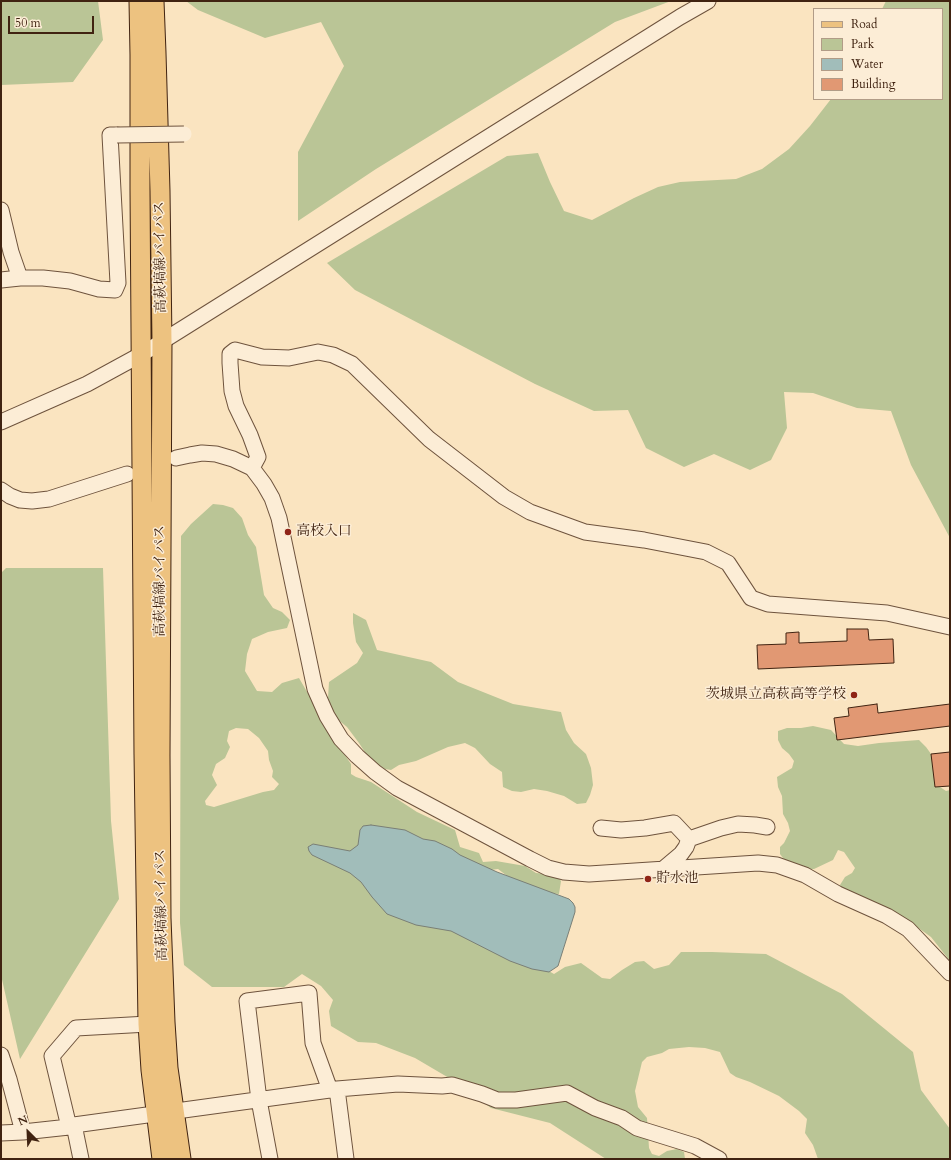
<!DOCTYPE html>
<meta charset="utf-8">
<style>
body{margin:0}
#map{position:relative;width:951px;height:1160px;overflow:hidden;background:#fae4c0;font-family:Cardo,serif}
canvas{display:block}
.frame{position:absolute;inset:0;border:2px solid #402311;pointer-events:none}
.legend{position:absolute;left:813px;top:8px;width:130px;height:92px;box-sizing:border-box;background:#fcedd6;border:1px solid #b19c87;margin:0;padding:5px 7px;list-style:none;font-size:12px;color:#402311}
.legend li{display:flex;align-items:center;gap:8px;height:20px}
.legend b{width:20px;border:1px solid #b19c87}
.north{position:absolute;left:8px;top:1112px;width:40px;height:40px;-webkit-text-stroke:3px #fcedd6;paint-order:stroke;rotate:336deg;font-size:11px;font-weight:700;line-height:16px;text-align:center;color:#402311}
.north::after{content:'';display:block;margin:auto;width:14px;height:18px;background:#402311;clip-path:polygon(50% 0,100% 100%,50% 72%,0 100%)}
.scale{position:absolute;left:8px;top:16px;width:86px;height:18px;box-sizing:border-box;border:2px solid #402311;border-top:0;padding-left:5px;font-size:12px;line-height:14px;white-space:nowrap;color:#402311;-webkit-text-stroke:3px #fcedd6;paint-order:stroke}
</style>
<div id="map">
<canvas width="951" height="1160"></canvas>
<div class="frame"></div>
<ul class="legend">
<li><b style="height:5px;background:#edc280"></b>Road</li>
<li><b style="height:11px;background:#bac596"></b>Park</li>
<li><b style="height:11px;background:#a1bdba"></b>Water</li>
<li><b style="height:11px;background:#e19873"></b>Building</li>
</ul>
<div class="north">N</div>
<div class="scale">50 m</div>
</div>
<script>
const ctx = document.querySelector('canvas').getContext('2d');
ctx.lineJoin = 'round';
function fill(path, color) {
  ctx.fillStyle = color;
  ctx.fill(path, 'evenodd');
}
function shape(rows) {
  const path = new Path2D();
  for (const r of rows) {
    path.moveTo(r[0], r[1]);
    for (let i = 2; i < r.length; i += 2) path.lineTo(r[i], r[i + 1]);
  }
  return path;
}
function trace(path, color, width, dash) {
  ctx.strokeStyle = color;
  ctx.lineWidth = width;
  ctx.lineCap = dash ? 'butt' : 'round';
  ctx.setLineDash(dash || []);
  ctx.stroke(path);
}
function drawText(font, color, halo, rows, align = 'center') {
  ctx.font = font + ' Cardo,"Noto Serif JP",serif';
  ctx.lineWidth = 3;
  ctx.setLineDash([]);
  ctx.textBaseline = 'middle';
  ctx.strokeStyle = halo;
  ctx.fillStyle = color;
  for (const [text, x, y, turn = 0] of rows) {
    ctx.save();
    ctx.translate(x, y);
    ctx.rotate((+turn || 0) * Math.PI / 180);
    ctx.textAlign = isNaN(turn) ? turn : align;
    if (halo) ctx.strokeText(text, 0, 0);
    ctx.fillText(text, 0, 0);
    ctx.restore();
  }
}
fill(shape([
 [1,1,98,1,103,40,73,82,1,85],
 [186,1,671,1,615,22,376,169,298,221,298,152,344,66,321,22,265,38,198,10],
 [886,1,950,1,950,538,911,465,891,411,857,408,813,393,784,392,787,428,771,460,750,470,714,454,684,467,646,448,628,410,594,411,535,384,355,290,327,263,507,156,538,153,550,182,564,211,592,220,634,198,658,187,680,182,736,179,762,169,789,149,810,126,831,99,942,99,942,9,882,9],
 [213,504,223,505,233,508,242,518,248,535,256,547,264,595,273,608,282,612,290,620,287,628,268,632,252,639,247,654,245,671,257,691,272,692,282,683,299,678,338,745,351,764,351,774,356,777,371,782,417,812,455,830,460,847,479,853,483,862,496,861,525,866,536,873,556,875,561,881,559,894,527,891,498,869,490,870,547,970,554,974,565,967,581,963,602,978,610,979,622,970,635,962,644,961,654,969,669,965,681,952,712,952,766,954,842,994,913,1052,921,1090,950,1129,950,1159,818,1159,813,1145,805,1133,807,1119,799,1111,779,1096,750,1082,736,1077,730,1073,720,1052,705,1048,689,1047,669,1049,662,1053,647,1057,642,1062,635,1091,638,1107,647,1118,649,1148,652,1154,659,1156,667,1151,677,1149,684,1152,685,1159,606,1159,550,1123,491,1108,449,1078,415,1058,376,1043,358,1042,331,1026,329,1011,333,1000,321,986,302,974,284,987,212,987,184,965,180,923,181,536,191,524],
 [236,728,248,729,259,738,268,751,269,760,273,771,272,777,279,784,274,790,263,792,214,807,206,805,205,801,217,785,212,775,216,764,225,758,230,747,227,741,229,731],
 [6,568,103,568,111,821,119,899,20,1059,1,975,1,573],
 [353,613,366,620,377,650,431,662,458,682,513,704,561,712,566,730,574,743,586,754,591,768,593,785,590,795,586,803,577,804,564,796,547,791,534,789,521,792,512,791,503,787,502,772,490,764,475,748,465,743,448,747,416,761,399,765,391,770,385,769,370,760,359,743,347,727,336,718,328,698,329,682,357,663,363,653,356,642,353,623],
 [813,726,831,730,844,744,858,746,879,743,919,740,926,747,934,758,940,787,946,791,950,790,950,961,931,937,899,914,874,902,841,891,840,885,845,877,852,873,855,868,844,852,838,850,833,860,814,869,804,869,786,862,780,854,780,847,784,843,790,831,788,823,783,814,782,796,778,787,777,777,792,768,794,761,789,754,782,748,778,740,778,731,787,728,801,728]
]), '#bac596');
const water = shape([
 [371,825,405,830,423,839,435,841,452,849,460,855,497,872,569,899,573,903,575,907,575,912,558,966,549,972,532,969,510,961,451,931,416,925,387,914,372,897,361,882,350,873,312,855,309,851,308,847,313,844,350,851,358,845,360,830,363,826,371,825]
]);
fill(water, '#a1bdba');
trace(water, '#7a7f76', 1);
const building = shape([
 [847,629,868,629,869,640,893,639,894,663,758,669,757,645,786,644,786,633,799,632,799,643,847,641,847,629],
 [877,704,878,713,950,704,950,726,837,740,834,718,849,716,848,708,877,704],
 [950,752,950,786,935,787,931,754,950,752]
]);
fill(building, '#e19873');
trace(building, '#402311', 1);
const minor = shape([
 [1,210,11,252,20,278],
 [1,280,20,278,43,278,70,281,99,289,115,290,118,283,110,135,117,135],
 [1,422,87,384,142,354,680,17,708,1],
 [176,458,190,455,202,453,216,454,233,459,252,468,264,484,272,498,279,518,315,689,327,716,341,739,357,756,375,772,397,788,530,859,548,868,564,872,589,874,758,863,777,865,805,875,838,894,887,916,908,929,950,973],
 [252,468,258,457,250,435,236,406,232,391,230,363,230,354,235,350,262,357,289,358,318,352,333,355,352,364,429,439,504,497,530,512,585,532,644,540,706,552,728,563,751,598,768,604,887,613,950,627],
 [1,490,10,496,20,500,32,501,49,499,127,474],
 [601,828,621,830,645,828,674,823,689,839,721,828,738,824,755,825,767,827],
 [662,870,681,854,686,847,689,839],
 [1,1055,9,1079,23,1132],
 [337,1089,346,1159],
 [74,1125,81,1159],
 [69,1127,52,1056,76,1028,148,1024],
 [1,1133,23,1132,69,1127,74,1125,337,1089,398,1084,442,1086,452,1085,482,1094,497,1100,516,1100,567,1093,595,1108,622,1118,637,1128,695,1146,719,1159],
 [270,1159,259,1100,247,1001,309,993,313,1043,330,1090]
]);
const major = shape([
 [139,1,140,55,140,189,144,754,148,1024,151,1070,162,1159],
 [154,1,156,53,160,191,162,342,160,755,161,918,165,1022,168,1068,181,1159]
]);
trace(minor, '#6e533d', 17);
trace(major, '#402311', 21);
trace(minor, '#fcedd6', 15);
trace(major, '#edc280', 19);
const minorBridge = shape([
 [117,135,184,134]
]);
trace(minorBridge, '#6e533d', 17, []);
trace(minorBridge, '#fcedd6', 15);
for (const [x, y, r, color] of [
 [288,532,4,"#8f2418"],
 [854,695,4,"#8f2418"],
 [648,879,4,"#8f2418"]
]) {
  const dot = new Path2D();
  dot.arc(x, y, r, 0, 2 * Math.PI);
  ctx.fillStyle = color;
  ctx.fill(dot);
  trace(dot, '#fcedd6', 1.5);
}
drawText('14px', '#402311', '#fcedd6', [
 ["高萩塙線バイパス",161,257,-91],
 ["高萩塙線バイパス",161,581,-90],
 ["高萩塙線バイパス",162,905,-91]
]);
drawText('14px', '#402311', '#fcedd6', [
 ["高校入口",296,532],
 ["茨城県立高萩高等学校",846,695,"right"],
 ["貯水池",656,879]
], 'left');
</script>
